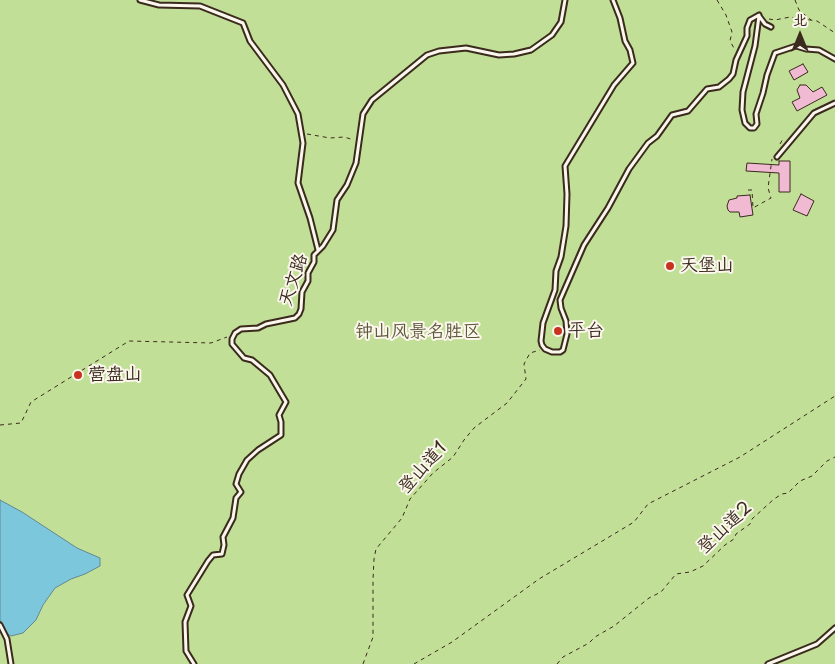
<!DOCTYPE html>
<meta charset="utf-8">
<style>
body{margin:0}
#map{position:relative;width:835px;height:664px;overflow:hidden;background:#f8e5e4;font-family:"Playpen Sans","LXGW WenKai TC",sans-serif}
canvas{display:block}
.north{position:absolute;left:775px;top:10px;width:50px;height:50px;-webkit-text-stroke:4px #fbf7ec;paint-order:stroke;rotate:0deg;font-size:14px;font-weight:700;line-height:20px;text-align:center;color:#3b2a1e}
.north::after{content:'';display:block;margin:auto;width:18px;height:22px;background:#3b2a1e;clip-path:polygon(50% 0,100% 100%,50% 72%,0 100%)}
</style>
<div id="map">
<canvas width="835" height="664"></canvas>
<div class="north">北</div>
</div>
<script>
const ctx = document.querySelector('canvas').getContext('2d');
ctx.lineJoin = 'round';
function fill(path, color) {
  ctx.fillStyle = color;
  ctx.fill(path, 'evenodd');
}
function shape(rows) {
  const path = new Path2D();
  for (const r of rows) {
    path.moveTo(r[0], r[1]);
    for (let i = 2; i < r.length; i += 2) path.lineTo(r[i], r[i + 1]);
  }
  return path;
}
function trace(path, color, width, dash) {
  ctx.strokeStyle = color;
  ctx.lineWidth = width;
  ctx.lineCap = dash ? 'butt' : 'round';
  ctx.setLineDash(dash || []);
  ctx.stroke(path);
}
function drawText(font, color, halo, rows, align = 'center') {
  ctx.font = font + ' "Playpen Sans","LXGW WenKai TC",sans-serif';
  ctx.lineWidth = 4;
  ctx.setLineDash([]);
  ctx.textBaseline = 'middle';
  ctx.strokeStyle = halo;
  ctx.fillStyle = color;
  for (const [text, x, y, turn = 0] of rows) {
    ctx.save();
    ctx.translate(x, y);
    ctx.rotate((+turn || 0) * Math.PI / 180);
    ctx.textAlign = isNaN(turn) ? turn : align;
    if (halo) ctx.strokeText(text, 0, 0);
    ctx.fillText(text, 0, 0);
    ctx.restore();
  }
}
fill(shape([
 [0,0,835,0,835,664,0,664]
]), '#c2df97');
const water = shape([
 [0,500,22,512,77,548,100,558,100,566,85,574,71,579,55,588,43,605,36,620,23,633,11,636,6,633,0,620,0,500]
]);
fill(water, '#7dc7dd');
trace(water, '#638891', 1);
const building = shape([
 [803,64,808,72,794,80,789,71,803,64],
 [800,85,806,85,813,92,822,87,827,95,797,111,792,102,800,98,797,90,800,85],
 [779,161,790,161,790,192,779,192,779,173,746,171,747,163,779,165,779,161],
 [801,194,814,201,807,216,793,210,801,194],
 [750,195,753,215,740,217,739,212,730,212,728,210,727,206,729,200,737,198,737,196,750,195]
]);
fill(building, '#f0bad2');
trace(building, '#3b2a1e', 1);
const lane = shape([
 [140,0,159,5,200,6,243,23,250,41,283,85,298,114,303,143,298,183,310,218,318,250],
 [613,0,620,18,625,41,630,50,633,63,614,85,565,166,567,194,566,226,561,257,556,271,555,290,543,323,541,341,542,345,545,349,552,352,560,352,563,350,567,334,566,321,561,308,560,300,584,245,608,208,629,169,648,143,657,136,672,115,688,111,707,89,719,87,729,79,733,74,736,60,747,36,747,28,750,20,759,15],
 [759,16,755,46,743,92,742,110,745,123,750,128,754,128,757,124,756,114,763,93,767,75,775,53,796,46,806,49,819,50,835,59],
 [759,16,765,24,771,27],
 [777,157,814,113,835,103],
 [0,625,7,639,11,664],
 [194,664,186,651,185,622,191,606,187,595,208,561,213,555,222,554,224,545,223,537,233,518,236,498,241,492,236,484,239,474,247,460,258,450,281,435,281,422,279,415,286,402,270,375,252,360,244,358,232,344,232,339,235,333,241,329,258,328,266,324,295,318,299,314,301,309,302,292,308,281,308,273,314,262,314,255,323,246,333,230,337,200,347,185,356,163,363,114,372,100,427,55,439,51,466,48,499,55,514,54,531,50,552,35,561,22,565,0],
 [768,664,817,644,835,628]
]);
trace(lane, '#3b2a1e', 7);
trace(shape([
 [717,0,726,15,732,32,730,41,735,50],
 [795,0,799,10,811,20],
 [769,19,775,20,790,17,817,21,835,33],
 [307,134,330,138,344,137,354,140],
 [780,144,783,139,785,139],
 [748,190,752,190,753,208,771,198,768,188,772,159],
 [0,425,21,423,31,402,129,341,211,343,227,337],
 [363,664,373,637,373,580,374,559,376,549,402,518,410,499,433,473,453,457,464,440,474,428,507,403,526,379,524,364,530,353,540,350],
 [414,664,452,642,539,579,634,522,648,504,740,457,835,396],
 [557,664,563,657,589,643,595,637,614,626,649,598,661,592,676,574,690,572,703,566,725,545,734,539,736,534,750,524,752,519,774,499,782,494,788,493,800,481,812,476,827,461,835,457]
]), '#3b2a1e', 1, [4, 4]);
trace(lane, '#fbf7ec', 3);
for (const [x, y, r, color] of [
 [670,266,5,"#c8321e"],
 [558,331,5,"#c8321e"],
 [78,375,5,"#c8321e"]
]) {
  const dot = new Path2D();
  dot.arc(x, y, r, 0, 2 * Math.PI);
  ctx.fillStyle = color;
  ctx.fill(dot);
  trace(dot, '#fbf7ec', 2);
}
drawText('18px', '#3b2a1e', '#fbf7ec', [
 ["天堡山",680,266],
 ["平台",568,331],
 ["营盘山",88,375]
], 'left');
drawText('18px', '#3b2a1e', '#fbf7ec', [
 ["天文路",294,280,-72],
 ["登山道1",423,468,-48],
 ["登山道2",725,528,-43]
]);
drawText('18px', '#5d573c', '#fbf7ec', [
 ["钟山风景名胜区",418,332]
]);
</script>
